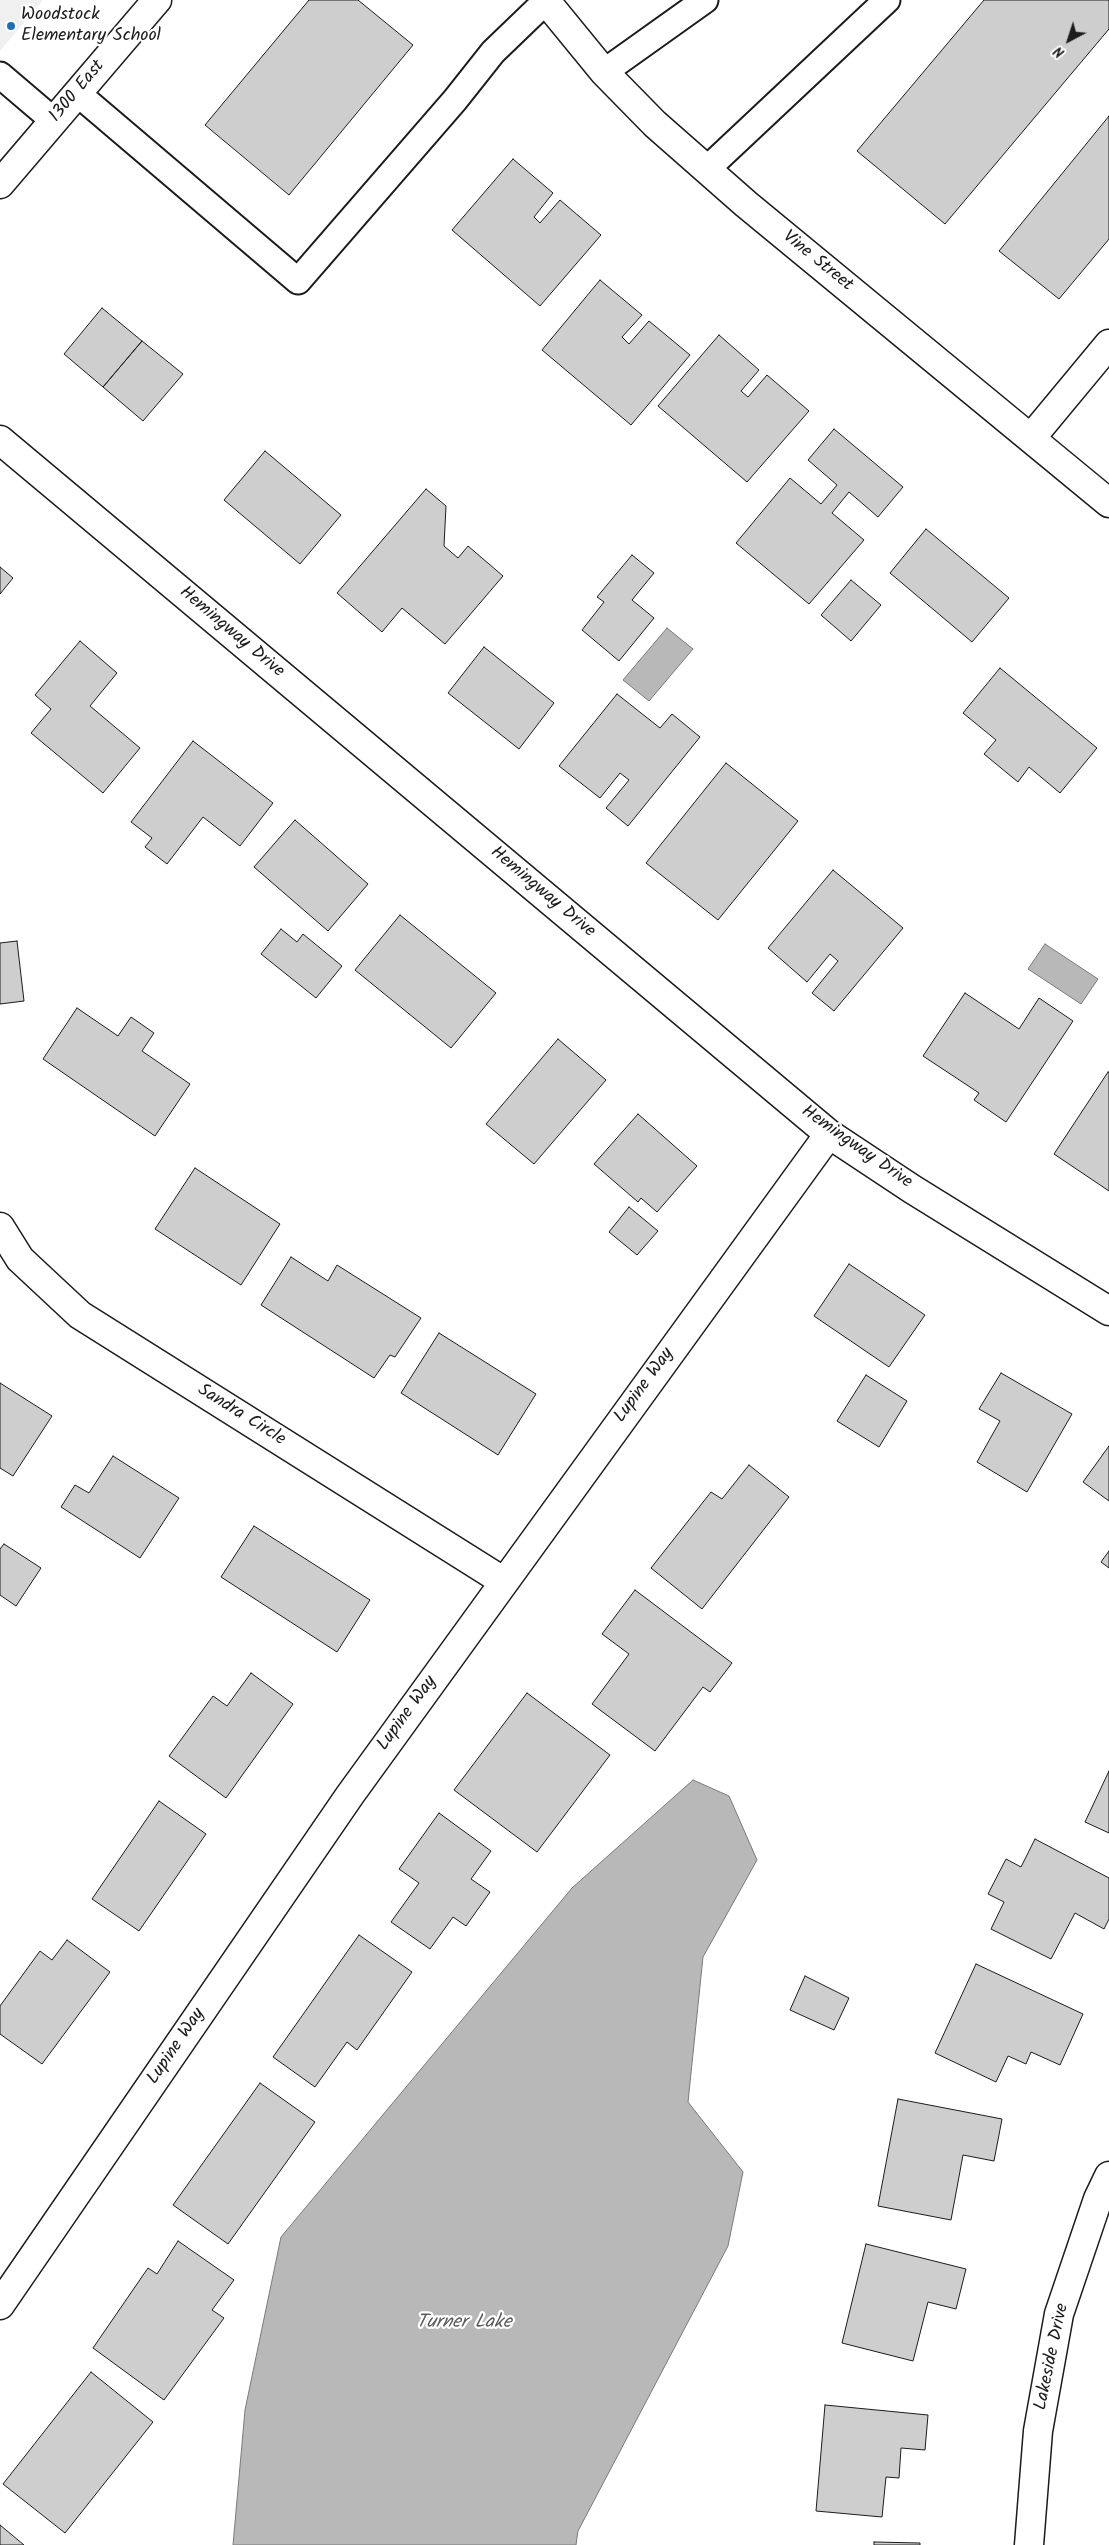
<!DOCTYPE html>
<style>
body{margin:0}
#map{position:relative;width:1109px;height:2545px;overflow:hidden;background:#fff;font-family:Kalam,sans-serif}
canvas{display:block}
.north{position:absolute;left:1044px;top:15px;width:50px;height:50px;-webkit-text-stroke:4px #fff;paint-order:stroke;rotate:220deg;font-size:14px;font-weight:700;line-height:20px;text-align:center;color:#1c1c1c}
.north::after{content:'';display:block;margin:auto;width:18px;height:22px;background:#1c1c1c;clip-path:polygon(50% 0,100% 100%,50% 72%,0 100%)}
</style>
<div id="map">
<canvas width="1109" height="2545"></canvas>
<div class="north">N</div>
</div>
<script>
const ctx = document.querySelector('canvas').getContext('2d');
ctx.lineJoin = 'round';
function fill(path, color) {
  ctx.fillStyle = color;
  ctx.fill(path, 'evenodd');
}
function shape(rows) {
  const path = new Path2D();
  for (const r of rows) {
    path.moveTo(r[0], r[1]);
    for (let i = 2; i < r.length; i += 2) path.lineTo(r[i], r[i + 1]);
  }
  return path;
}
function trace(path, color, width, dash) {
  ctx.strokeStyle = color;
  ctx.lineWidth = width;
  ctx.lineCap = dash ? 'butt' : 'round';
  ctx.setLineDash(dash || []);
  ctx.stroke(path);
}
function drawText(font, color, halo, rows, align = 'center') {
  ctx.font = font + ' Kalam,sans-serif';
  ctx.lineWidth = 4.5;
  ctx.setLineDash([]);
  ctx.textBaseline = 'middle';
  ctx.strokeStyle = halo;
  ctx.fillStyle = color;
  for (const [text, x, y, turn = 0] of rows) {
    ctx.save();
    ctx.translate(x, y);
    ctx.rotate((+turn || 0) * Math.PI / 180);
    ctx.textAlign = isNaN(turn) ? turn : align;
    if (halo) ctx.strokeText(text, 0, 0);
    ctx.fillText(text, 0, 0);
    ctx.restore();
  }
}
fill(shape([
 [0,0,43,0,0,51]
]), '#f0f0f0');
const water = shape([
 [667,628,693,649,649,701,623,680,667,628],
 [1045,944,1098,979,1081,1004,1028,969,1045,944],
 [693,1780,729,1796,757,1860,703,1957,688,2102,743,2172,728,2246,578,2531,576,2545,233,2545,245,2410,281,2237,572,1888,693,1780]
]);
fill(water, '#b8b8b8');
trace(water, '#7a7a7a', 1);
const building = shape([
 [309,0,358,0,413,45,289,195,205,125,309,0],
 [984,0,1109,0,1109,29,945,224,857,151,984,0],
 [1109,116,1109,239,1059,299,999,251,1109,116],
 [513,159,553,193,534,217,540,223,560,200,601,235,540,306,452,230,513,159],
 [600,280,642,315,622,337,629,344,649,321,690,355,631,425,542,350,600,280],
 [102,308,142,341,103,387,64,354,102,308],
 [719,335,759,370,741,391,748,397,767,375,809,411,747,482,658,406,719,335],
 [142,341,183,374,143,421,103,387,142,341],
 [834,429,903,487,878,517,849,492,832,513,864,540,809,604,736,543,790,478,821,504,837,485,808,460,834,429],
 [265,451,341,515,300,564,224,500,265,451],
 [426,489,446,506,444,546,458,558,468,546,503,576,445,644,402,608,382,632,337,593,426,489],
 [926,529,1009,598,972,642,890,573,926,529],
 [632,555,654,573,632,600,654,618,619,661,582,630,604,602,597,597,632,555],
 [0,567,13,578,0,594,0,567],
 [851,580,881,605,851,641,821,615,851,580],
 [80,641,117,673,90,706,140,748,103,793,31,733,51,709,35,695,80,641],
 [484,647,554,703,519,749,448,693,484,647],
 [1000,668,1097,748,1060,793,1029,767,1018,782,984,754,996,740,963,713,1000,668],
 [617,694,660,728,672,714,700,737,628,826,606,808,629,780,620,773,600,798,559,766,617,694],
 [193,741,273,803,240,846,203,817,167,864,145,847,152,838,131,822,193,741],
 [726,763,798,821,718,920,646,863,726,763],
 [295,820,368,884,328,931,254,867,295,820],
 [833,870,903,928,834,1011,812,993,838,961,830,954,807,982,768,948,833,870],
 [400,915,496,993,451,1048,355,970,400,915],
 [281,929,297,942,303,934,342,966,316,998,261,954,281,929],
 [17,941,24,1001,0,1004,0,943,17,941],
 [965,993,1019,1029,1039,998,1073,1021,1006,1122,974,1100,979,1093,923,1056,965,993],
 [77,1008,118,1036,131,1017,154,1033,142,1051,190,1084,155,1136,43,1059,77,1008],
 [558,1039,606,1080,534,1164,486,1124,558,1039],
 [1108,1072,1109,1072,1109,1191,1054,1154,1108,1072],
 [638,1114,697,1166,657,1212,641,1198,638,1202,594,1164,638,1114],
 [195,1168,280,1224,241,1285,155,1229,195,1168],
 [629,1207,658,1231,637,1255,609,1232,629,1207],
 [291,1257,328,1281,337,1265,421,1318,395,1357,390,1355,374,1378,261,1305,291,1257],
 [849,1264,925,1315,889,1367,814,1316,849,1264],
 [439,1333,536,1394,498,1455,401,1393,439,1333],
 [1001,1373,1072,1414,1027,1492,977,1462,1000,1421,979,1409,1001,1373],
 [866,1375,907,1401,879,1447,837,1421,866,1375],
 [0,1383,52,1416,13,1476,0,1468,0,1383],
 [1109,1446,1109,1501,1083,1482,1109,1446],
 [113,1456,179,1498,140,1558,61,1507,75,1485,89,1493,113,1456],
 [749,1465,789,1497,702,1609,651,1568,711,1492,722,1499,749,1465],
 [254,1526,370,1600,337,1652,221,1577,254,1526],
 [4,1544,41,1568,16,1606,0,1595,0,1549,4,1544],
 [1109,1551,1109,1568,1101,1562,1109,1551],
 [635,1590,732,1663,710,1692,703,1687,655,1751,592,1704,629,1654,602,1634,635,1590],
 [251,1673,293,1704,226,1798,169,1756,213,1696,227,1706,251,1673],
 [527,1693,610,1755,537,1852,454,1790,527,1693],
 [1109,1771,1109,1833,1085,1822,1109,1771],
 [159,1801,206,1834,139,1931,92,1899,159,1801],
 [439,1813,491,1851,471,1879,490,1892,466,1926,453,1917,430,1949,391,1922,419,1883,399,1869,439,1813],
 [1035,1839,1109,1878,1109,1919,1104,1929,1075,1913,1051,1959,991,1929,1004,1902,988,1894,1006,1859,1021,1867,1035,1839],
 [359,1935,412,1972,357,2050,347,2042,315,2087,273,2057,359,1935],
 [67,1940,110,1972,42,2064,0,2034,0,2006,40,1951,52,1960,67,1940],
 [976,1964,1083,2014,1060,2065,1031,2052,1026,2064,1008,2056,996,2082,935,2053,976,1964],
 [805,1976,849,1998,834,2030,790,2010,805,1976],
 [260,2083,315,2122,228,2244,173,2205,260,2083],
 [898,2099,1002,2119,994,2161,963,2155,951,2220,878,2206,898,2099],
 [178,2241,234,2280,212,2310,224,2318,164,2400,93,2348,148,2268,157,2274,178,2241],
 [866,2244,966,2269,956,2309,928,2302,913,2361,842,2343,866,2244],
 [91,2372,153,2422,65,2533,3,2484,91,2372],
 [825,2405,928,2415,925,2450,901,2448,899,2478,886,2477,882,2517,816,2511,825,2405],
 [0,2525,24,2545,0,2545,0,2525],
 [874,2542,920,2543,920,2545,874,2545,874,2542]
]);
fill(building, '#cecece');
trace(building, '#1c1c1c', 1);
const lane = shape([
 [604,72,705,0],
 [0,75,54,121],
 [77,93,298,281,455,100,493,52,546,1],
 [707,169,887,0]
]);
const street = shape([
 [1031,438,1109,344],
 [0,440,829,1134,912,1189,1109,1311],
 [0,1227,20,1259,80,1315,503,1581],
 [0,2305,350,1795,829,1134],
 [1029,2545,1038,2431,1059,2314,1098,2199,1109,2176]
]);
const secondary = shape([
 [545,0,604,72,655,124,746,204,1109,503],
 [0,184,157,0]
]);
trace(lane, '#1c1c1c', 29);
trace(street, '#1c1c1c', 31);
trace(secondary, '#1c1c1c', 31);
trace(lane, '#fff', 25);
trace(street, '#fff', 28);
trace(secondary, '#fff', 28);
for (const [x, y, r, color] of [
 [11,26,5,"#1f6fb2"]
]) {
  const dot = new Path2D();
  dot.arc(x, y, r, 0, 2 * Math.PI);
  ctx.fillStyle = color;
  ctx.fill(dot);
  trace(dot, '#fff', 2);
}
drawText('18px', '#1c1c1c', '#fff', [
 ["Woodstock",21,16],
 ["Elementary School",21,37]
], 'left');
drawText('18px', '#1c1c1c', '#fff', [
 ["1300 East",78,92,-50],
 ["Vine Street",817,262,39],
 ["Hemingway Drive",231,633,40],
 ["Hemingway Drive",542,893,40],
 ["Hemingway Drive",856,1148,35],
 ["Lupine Way",645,1386,-54],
 ["Sandra Circle",241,1416,32],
 ["Lupine Way",408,1714,-54],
 ["Lupine Way",177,2047,-56],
 ["Lakeside Drive",1053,2357,-78]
]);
drawText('italic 19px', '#5a5a5a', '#fff', [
 ["Turner Lake",464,2324]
]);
</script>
